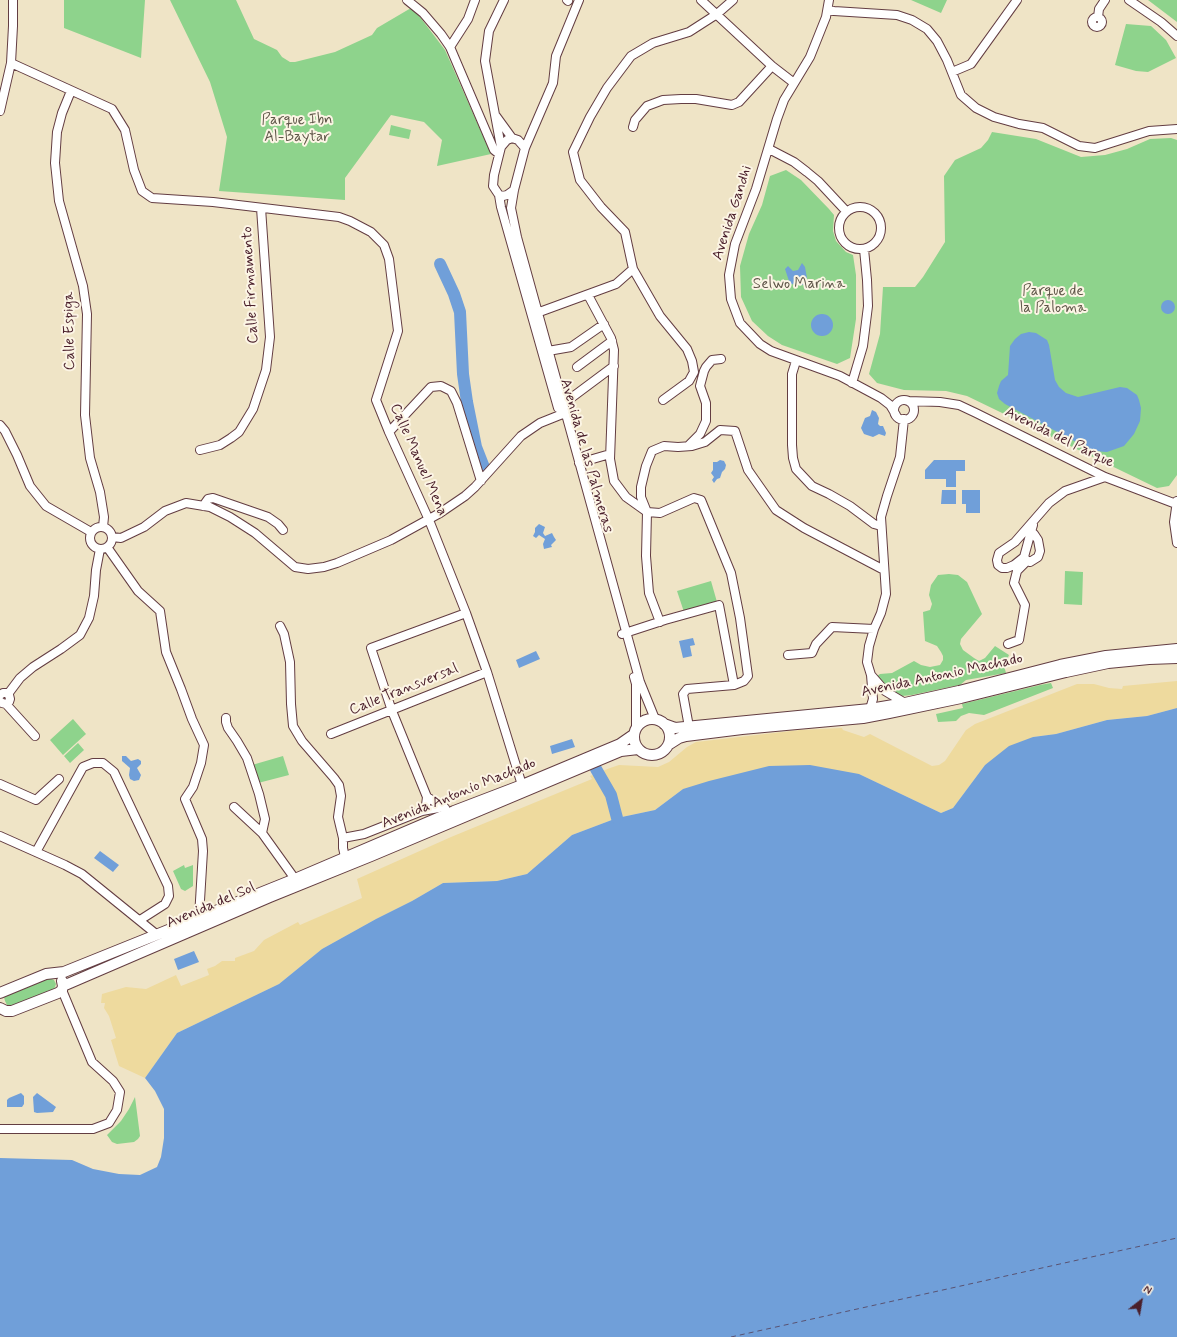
<!DOCTYPE html>
<style>
body{margin:0}
#map{position:relative;width:1177px;height:1337px;overflow:hidden;background:#efe4c6;font-family:Mynerve,sans-serif}
canvas{display:block}
.north{position:absolute;left:1121px;top:1281px;width:40px;height:40px;-webkit-text-stroke:3px #fcf5e5;paint-order:stroke;rotate:31deg;font-size:11px;font-weight:700;line-height:16px;text-align:center;color:#4a1f2b}
.north::after{content:'';display:block;margin:auto;width:14px;height:18px;background:#4a1f2b;clip-path:polygon(50% 0,100% 100%,50% 72%,0 100%)}
</style>
<div id="map">
<canvas width="1177" height="1337"></canvas>
<div class="north">N</div>
</div>
<script>
const ctx = document.querySelector('canvas').getContext('2d');
ctx.lineJoin = 'round';
function fill(path, color) {
  ctx.fillStyle = color;
  ctx.fill(path, 'evenodd');
}
function shape(rows) {
  const path = new Path2D();
  for (const r of rows) {
    if (r.length === 3) {
      path.moveTo(r[0] + r[2], r[1]);
      path.arc(r[0], r[1], r[2], 0, 2 * Math.PI);
      continue;
    }
    path.moveTo(r[0], r[1]);
    for (let i = 2; i < r.length; i += 2) path.lineTo(r[i], r[i + 1]);
  }
  return path;
}
function trace(path, color, width, dash) {
  ctx.strokeStyle = color;
  ctx.lineWidth = width;
  ctx.lineCap = dash ? 'butt' : 'round';
  ctx.setLineDash(dash || []);
  ctx.stroke(path);
}
function drawText(font, color, halo, rows, align = 'center') {
  ctx.font = font + ' Mynerve,sans-serif';
  ctx.lineWidth = 4;
  ctx.setLineDash([]);
  ctx.textBaseline = 'middle';
  ctx.strokeStyle = halo;
  ctx.fillStyle = color;
  for (const [text, x, y, turn = 0] of rows) {
    ctx.save();
    ctx.translate(x, y);
    ctx.rotate((+turn || 0) * Math.PI / 180);
    ctx.textAlign = isNaN(turn) ? turn : align;
    if (halo) ctx.strokeText(text, 0, 0);
    ctx.fillText(text, 0, 0);
    ctx.restore();
  }
}
fill(shape([
 [64,0,145,0,141,58,64,28],
 [170,0,236,0,254,39,277,50,282,57,290,62,295,62,335,52,372,35,377,28,411,8,420,17,445,50,491,154,437,166,442,140,424,122,391,115,345,178,345,200,219,191,227,137,210,82],
 [911,0,947,0,941,13],
 [1148,0,1177,0,1177,22],
 [1126,24,1151,26,1166,40,1176,58,1148,72,1136,71,1115,65],
 [391,125,411,130,409,139,389,135],
 [992,132,1036,139,1081,157,1105,155,1127,149,1150,139,1171,138,1177,140,1177,475,1169,486,1157,488,967,396,946,391,904,390,877,383,869,374,880,334,883,287,915,287,923,277,945,242,944,176,955,160,981,148,988,140],
 [786,170,801,180,829,209,834,215,833,231,836,241,846,252,853,255,856,275,856,319,850,358,837,364,782,345,768,336,752,321,741,297,740,266,749,234,762,205,770,176],
 [1065,571,1083,572,1082,605,1064,604],
 [949,574,958,575,967,582,982,614,961,639,960,644,963,650,974,658,979,661,985,658,995,646,1009,655,1004,666,1006,673,966,680,960,685,950,687,912,695,902,696,883,685,877,676,880,674,892,673,914,661,921,665,930,667,940,665,943,660,943,656,941,652,937,646,925,641,923,612,930,610,932,604,929,595,931,585,938,575],
 [711,581,717,602,684,612,677,591],
 [1051,683,1053,688,984,715,969,713,961,716,956,721,938,722,936,714,963,708,962,704,1040,685],
 [73,719,86,734,63,755,50,740],
 [78,743,84,750,70,763,64,756],
 [283,756,289,775,258,783,252,765],
 [184,865,185,868,193,865,193,886,185,891,181,889,173,871],
 [50,978,54,980,56,984,54,990,11,1006,7,1005,5,1001,4,997,7,994],
 [135,1097,140,1136,138,1139,134,1142,117,1144,112,1142,107,1135,121,1121,129,1109]
]), '#8ed38c');
fill(shape([
 [1177,681,1177,708,1147,716,1107,720,1056,734,1033,737,985,765,953,808,941,813,859,774,683,789,655,810,617,818,572,835,527,874,497,881,443,883,412,901,376,919,322,949,279,984,177,1033,145,1078,119,1066,111,1040,116,1038,109,1016,104,1008,105,1003,101,1003,102,994,126,987,146,989,176,975,181,986,209,975,207,969,215,966,222,961,235,961,235,958,254,951,264,940,298,922,300,925,362,898,357,879,451,837,592,779,590,776,610,768,619,765,658,767,669,762,687,747,696,742,800,730,842,728,843,730,864,737,870,734,932,766,939,765,945,761,966,730,975,724,1077,684,1094,684,1109,688,1122,689,1123,686]
]), '#eeda9e');
fill(shape([
 [802,263,805,267,807,278,805,285,790,284,785,269,788,266,793,271,798,270],
 [1168,307,7],
 [822,325,11],
 [1029,332,1036,333,1047,340,1049,345,1055,380,1059,387,1066,393,1078,397,1120,387,1127,388,1137,395,1139,400,1141,408,1140,421,1134,434,1124,446,1107,452,1093,451,1005,404,999,399,997,393,999,386,1001,381,1008,375,1010,346,1015,339,1021,334],
 [872,410,876,412,879,418,878,424,880,426,883,426,886,433,885,436,879,434,873,437,864,434,861,428,865,418,870,416],
 [720,460,724,461,726,465,725,469,722,472,720,478,717,479,714,483,712,480,714,477,711,473,713,470,713,462,717,462],
 [934,460,965,460,965,471,956,471,956,487,946,487,946,479,925,479,925,470],
 [942,490,956,490,956,504,941,504],
 [962,490,980,490,980,513,966,513,966,504,962,504],
 [539,524,545,527,543,533,545,536,552,533,554,537,556,540,551,545,552,547,544,549,543,544,545,539,539,535,536,538,533,536,535,532,535,528],
 [693,638,695,645,690,646,692,656,683,658,679,641],
 [536,651,540,659,519,668,516,660],
 [1177,708,1177,1337,0,1337,0,1158,72,1160,93,1169,119,1174,140,1175,157,1167,161,1157,164,1138,164,1109,155,1091,145,1078,177,1033,279,984,322,949,376,919,412,901,443,883,497,881,527,874,572,835,617,818,655,810,683,789,709,781,769,766,810,765,859,774,941,813,953,808,985,765,1009,746,1033,737,1056,734,1107,720,1147,716],
 [572,739,575,747,552,754,550,746],
 [122,756,126,756,131,761,138,759,141,761,141,764,137,768,141,775,139,780,134,781,130,779,129,775,130,768,122,761],
 [100,851,119,865,113,872,94,858],
 [194,951,199,962,178,970,174,959],
 [21,1093,24,1096,24,1104,22,1107,7,1107,7,1100,9,1098],
 [37,1093,56,1107,53,1112,37,1113,34,1112,33,1097]
]), '#709fd9');
trace(shape([
 [440,264,454,294,460,312,463,374,467,402,476,447,485,470],
 [596,769,611,795,617,818]
]), '#709fd9', 12);
trace(shape([
 [731,1337,1177,1238]
]), '#595271', 1, [5, 4]);
const minor = shape([
 [407,0,423,13,441,34,450,47,494,150,499,154],
 [567,0,568,1],
 [701,0,772,66,794,83],
 [829,0,826,17,810,57,784,100,777,119,756,189,735,244,729,275,731,299,740,323,760,344,771,351,840,376,881,398,890,405,896,415],
 [1129,0,1161,22,1177,36],
 [828,10,834,11,897,15,912,20,927,29,937,41,947,60,961,95,976,108,994,117,1019,124,1043,128,1079,146,1095,148,1149,131,1177,129],
 [1097,22,5],
 [1098,17,1099,9,1105,0],
 [450,47,468,19,475,0],
 [11,63,112,109,125,130,134,170,142,191,152,198,213,202,339,217,350,221,371,232,384,245,389,259,398,331,376,400,389,432,429,520,466,613,487,672,522,785],
 [952,72,971,64,1017,0],
 [71,91,62,113,57,132,55,163,59,201,83,286,87,314,85,415,90,458,100,492,104,517,103,527],
 [0,111,11,63,13,26,13,0],
 [496,116,512,138],
 [633,127,635,120,647,106,663,100,681,99,696,99,732,105,739,102,772,66],
 [501,147,485,61,489,31,504,0],
 [525,148,553,83,556,56,579,0],
 [769,149,794,162,807,172,818,181,846,211],
 [514,190,507,195,503,196,499,195,493,186,494,175,501,147,507,140,512,138,518,140,525,148,514,190,511,208,517,237,640,682,655,719],
 [499,195,501,207,558,408],
 [860,228,21],
 [633,269,660,316,687,349,692,361,694,372,689,381,663,400],
 [588,295,611,338,614,350,610,459,614,481,626,497,647,512,646,556,649,593,660,622],
 [534,314,616,284,633,269,625,232,601,207,580,180,573,152,590,117,607,88,631,56,653,43,689,32,717,14,733,0],
 [548,351,571,347,604,324],
 [796,361,792,374,792,445,793,458,796,469,812,486,829,494,850,506,874,524,881,526],
 [577,367,612,341],
 [852,383,863,346,868,306,867,280,864,249],
 [904,410,10],
 [908,401,940,402,959,405,976,413,1105,477,1176,504],
 [563,404,614,366],
 [0,425,5,431,17,455,30,486,46,506,91,532],
 [389,432,431,387,441,386,451,391,457,403,481,481],
 [688,446,700,434,706,421,706,403,700,386,704,371,706,367,712,360,721,359],
 [200,450,220,445,231,438,239,432,253,409,266,370,270,337,261,208],
 [579,463,610,454],
 [1177,501,1174,522,1177,543],
 [203,506,208,499,213,498,268,517,278,524,283,530],
 [101,538,11],
 [1030,535,1033,533,1034,534,1038,540,1040,551,1038,557,1030,562,1027,561,1024,557,1030,535,1033,525],
 [112,537,121,538,144,527,165,511,186,503,210,507,230,517,255,533,295,567,308,569,324,567,337,563,391,540,440,513,465,496,475,487,521,436,540,423,565,413],
 [107,547,138,591,160,611,166,652,181,689,192,719,204,745,201,763,193,787,185,799,202,839,203,851,199,917],
 [1024,557,1014,565,1007,568,1002,568,998,565,997,560,999,553,1015,542,1049,503,1065,491,1105,477],
 [280,626,284,634,290,662,291,704,293,726,302,741,334,778,339,785,341,796,338,817,343,838,343,848,345,857,349,862],
 [622,634,665,620,719,605,734,685],
 [1008,644,1019,640,1025,605,1014,583,1017,571,1027,561],
 [788,655,812,653,816,644,832,627,874,629],
 [871,675,867,662,869,646,874,629,881,613,886,594,881,517,887,496,900,457,904,419],
 [634,677,636,684,636,727],
 [8,694,20,678,33,667,61,649,80,635,89,618,94,596,96,570,100,549],
 [0,695,3,693,6,693,9,695,10,699,9,702,6,704,2,703,0,701],
 [6,704,35,736],
 [870,709,873,699,871,675,885,691,905,703],
 [226,718,226,722,228,728,237,741,247,758,259,794,265,819,262,833,295,879],
 [689,727,683,694,687,689,734,685,744,681,748,676,740,618,731,573,701,500,694,498,660,513,647,512,641,497,641,487,646,466,652,451,664,446,678,447,692,446,705,442,720,430,735,431,748,470,776,510,804,528,884,570],
 [331,734,487,672],
 [0,784,36,800,59,779],
 [427,797,392,711,371,648,466,613],
 [234,807,262,833],
 [422,811,426,805,427,797,445,808],
 [0,836,65,865,82,874,156,934],
 [343,838,364,834,422,811,444,807],
 [36,852,83,767,93,763,103,763,114,772,168,886,169,896,165,904,140,920],
 [0,1129,93,1129,109,1123,117,1110,120,1092,113,1081,92,1062,62,990]
]);
const major = shape([
 [652,737,18],
 [664,724,675,728,870,709,905,703,959,691,1060,665,1106,656,1177,649],
 [668,745,679,738,686,736,742,729,863,718,889,713,961,698,1066,672,1108,663,1149,659,1177,658],
 [63,986,270,897,371,856,621,751,638,749],
 [0,993,46,974,64,972,295,879,454,811,522,785,620,744,633,735],
 [0,1008,6,1011,12,1011,58,993,62,990,63,986,62,981]
]);
trace(minor, '#633d42', 10);
trace(major, '#633d42', 12);
trace(minor, '#fff', 8);
trace(major, '#fff', 10);
drawText('15px', '#5e5548', '#fcf5e5', [
 ["Parque Ibn",297,121],
 ["Al-Baytar",297,138],
 ["Selwo Marina",799,285],
 ["Parque de",1053,292],
 ["la Paloma",1053,309]
]);
drawText('15px', '#4a1f2b', '#fcf5e5', [
 ["Avenida Gandhi",733,213,-72],
 ["Calle Firmamento",251,285,-93],
 ["Calle Espiga",70,331,-91],
 ["Avenida del Parque",1059,438,26],
 ["Avenida de las Palmeras",586,456,74],
 ["Calle Manuel Mena",418,460,66],
 ["Avenida Antonio Machado",942,676,-12],
 ["Calle Transversal",404,690,-22],
 ["Avenida Antonio Machado",459,794,-22],
 ["Avenida del Sol",211,906,-23]
]);
</script>
